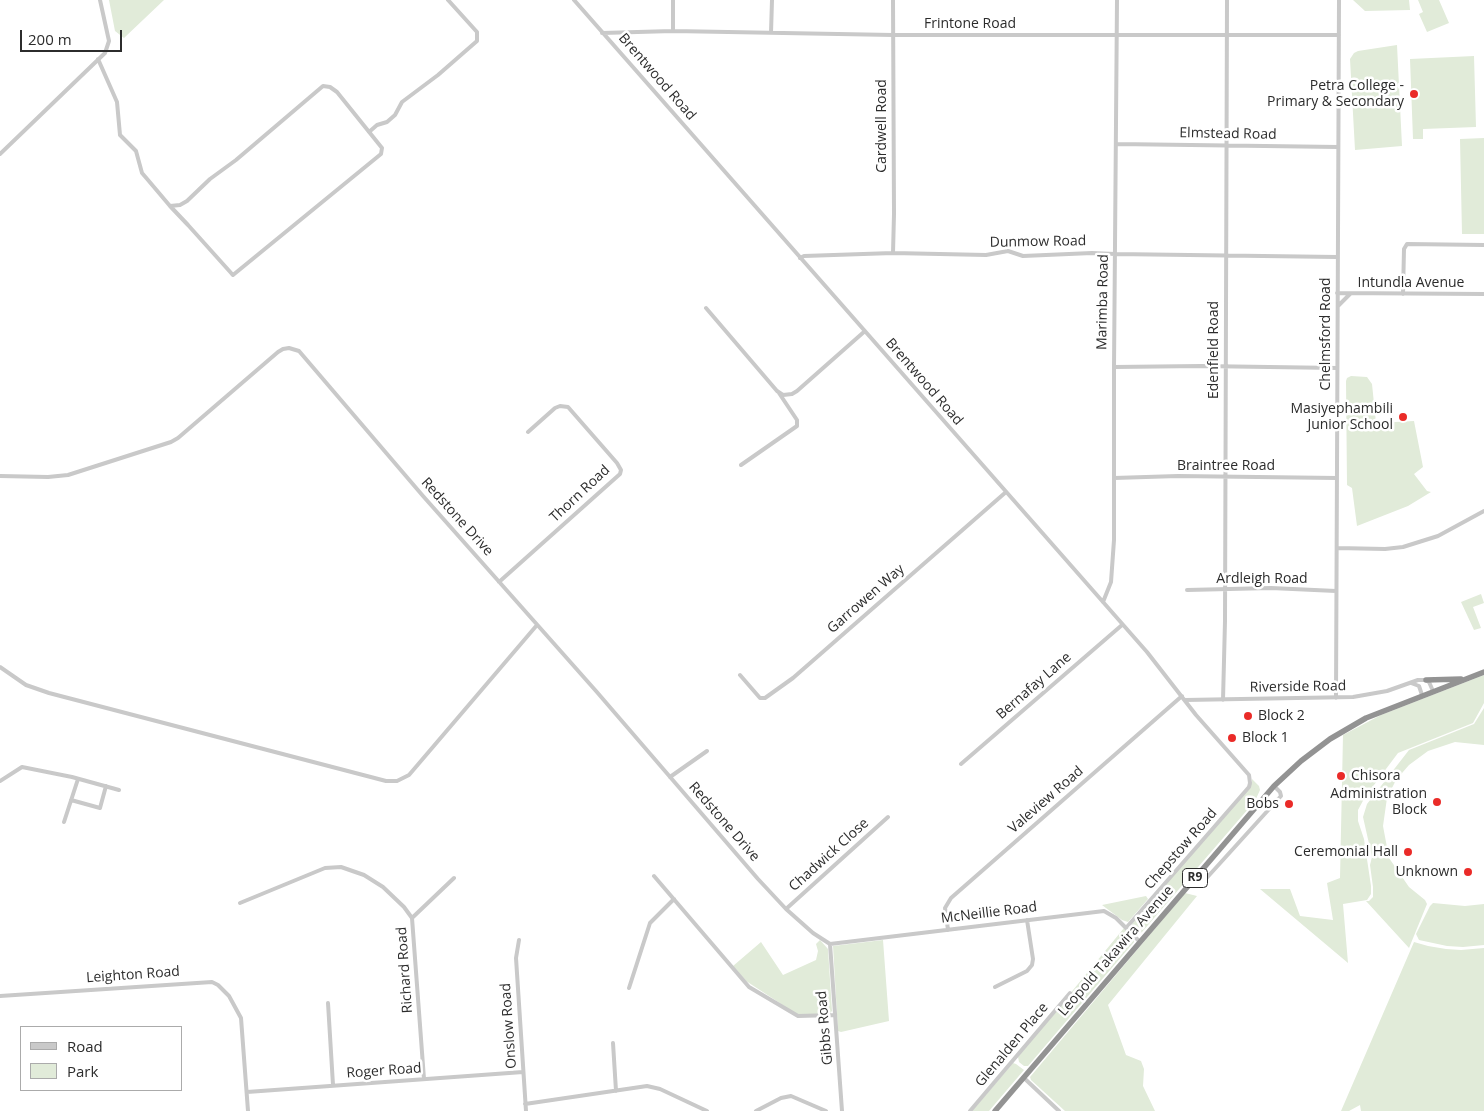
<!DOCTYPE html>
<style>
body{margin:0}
#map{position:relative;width:1484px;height:1111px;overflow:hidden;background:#fff;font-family:"Open Sans",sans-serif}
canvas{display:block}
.legend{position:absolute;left:20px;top:1026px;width:162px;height:65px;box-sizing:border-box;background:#fff;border:1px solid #ababab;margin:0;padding:6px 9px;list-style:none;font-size:15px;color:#2c2c2c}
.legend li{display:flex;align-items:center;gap:10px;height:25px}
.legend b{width:25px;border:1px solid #ababab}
.scale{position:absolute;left:20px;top:30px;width:102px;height:22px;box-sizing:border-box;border:2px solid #2c2c2c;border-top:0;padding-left:6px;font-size:15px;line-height:18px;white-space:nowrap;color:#2c2c2c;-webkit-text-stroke:4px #fff;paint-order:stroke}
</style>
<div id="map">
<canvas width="1484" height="1111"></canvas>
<ul class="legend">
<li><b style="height:6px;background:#c9c9c9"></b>Road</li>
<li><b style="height:14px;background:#e1ebd9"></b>Park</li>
</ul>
<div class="scale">200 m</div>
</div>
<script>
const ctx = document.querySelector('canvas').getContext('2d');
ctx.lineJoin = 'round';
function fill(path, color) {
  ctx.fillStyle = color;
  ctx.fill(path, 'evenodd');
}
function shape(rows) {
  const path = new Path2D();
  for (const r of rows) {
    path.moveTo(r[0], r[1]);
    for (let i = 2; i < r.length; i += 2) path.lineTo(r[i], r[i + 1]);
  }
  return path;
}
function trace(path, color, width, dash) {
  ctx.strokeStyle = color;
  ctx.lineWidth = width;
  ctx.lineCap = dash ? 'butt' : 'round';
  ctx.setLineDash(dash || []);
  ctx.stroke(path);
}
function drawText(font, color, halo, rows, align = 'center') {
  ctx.font = font + ' "Open Sans",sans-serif';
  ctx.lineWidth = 5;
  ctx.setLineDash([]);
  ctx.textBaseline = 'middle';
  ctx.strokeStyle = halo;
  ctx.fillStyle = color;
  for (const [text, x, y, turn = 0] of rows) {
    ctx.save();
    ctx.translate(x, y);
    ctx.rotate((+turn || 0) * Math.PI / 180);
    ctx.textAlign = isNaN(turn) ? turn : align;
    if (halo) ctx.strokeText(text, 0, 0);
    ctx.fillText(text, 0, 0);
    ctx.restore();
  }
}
fill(shape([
 [109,0,164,0,124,38,115,31],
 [1353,0,1409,0,1410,10,1365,11],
 [1418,0,1439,0,1449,23,1427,32,1419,14,1423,12],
 [1397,45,1402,146,1355,150,1350,59,1354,53,1358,51],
 [1474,56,1476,127,1423,129,1423,139,1413,139,1410,59],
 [1484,138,1484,234,1462,234,1460,139],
 [1351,376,1367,377,1372,384,1376,423,1414,421,1423,467,1414,474,1427,491,1431,492,1408,506,1357,526,1352,488,1347,485,1346,381,1347,378],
 [1481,594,1484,603,1473,607,1481,628,1474,630,1461,602],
 [1484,675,1484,703,1473,723,1398,753,1365,797,1358,810,1358,821,1364,839,1371,886,1371,894,1367,900,1343,904,1348,963,1260,889,1290,889,1300,916,1333,920,1327,883,1340,878,1343,735,1381,715],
 [1484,708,1484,745,1455,742,1428,751,1409,765,1396,780,1387,798,1383,826,1389,858,1409,887,1425,900,1427,904,1409,948,1366,901,1369,901,1373,897,1373,887,1370,865,1372,857,1363,817,1367,804,1409,750,1474,724],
 [1252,779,1259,786,1260,790,1255,801,1142,932,1138,934,1133,932,1132,924,1252,783],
 [1185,893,1197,896,1108,1005,1126,1055,1141,1061,1144,1069,1143,1086,1155,1111,1065,1111,1031,1080,1030,1077],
 [1146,896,1148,899,1128,922,1122,920,1102,905],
 [1433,903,1465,906,1484,904,1484,945,1463,947,1447,946,1419,940,1416,934,1430,906],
 [1124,928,1134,937,1134,942,1028,1066,1024,1066,1019,1062,1018,1057],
 [820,940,828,949,832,1011,830,1013,801,1016,795,1013,746,981,733,966,761,942,783,975,816,960,818,951,816,944],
 [883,940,889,1021,841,1032,838,1031,833,946],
 [1414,942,1428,946,1446,949,1461,950,1484,948,1484,1111,1361,1111,1360,1105,1349,1111,1341,1111],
 [1013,1063,1016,1064,1024,1070,989,1111,972,1111]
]), '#e1ebd9');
trace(shape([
 [574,0,1147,652,1196,715,1249,775,1250,783,1249,787,1126,928],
 [673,31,673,0],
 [602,33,673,31,893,35,1339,35],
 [771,33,772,0],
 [98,59,117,102,120,135,136,151,142,173,148,180,170,206,188,225,232,274,233,275,381,154,382,148,337,92,330,87,323,86,236,160,210,179,187,201,180,205,170,206],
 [369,132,377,125,387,122,395,115,402,102,438,75,477,41,477,32,448,0],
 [1117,144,1338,147],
 [0,154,105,53,109,41,100,0],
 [893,253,894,214,893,0],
 [800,258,804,256,893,253,986,255,1008,251,1023,256,1092,253,1115,254,1337,257],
 [1337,293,1484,294],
 [1403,294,1404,249,1407,244,1484,245],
 [1338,306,1350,294],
 [706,308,777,391,783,395,792,394,797,391,865,331],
 [1114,367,1201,366,1337,368],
 [741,465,797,426,797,420,779,393],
 [0,476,48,477,68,475,171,442,178,438,278,352,283,349,289,348,299,351,423,496,596,691,758,879,786,909,813,933,830,944],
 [1114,478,1178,476,1337,478],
 [1337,548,1385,549,1403,547,1438,536,1484,511],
 [499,582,620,474,621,470,617,463,568,407,560,406,555,408,528,432],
 [1187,590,1271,588,1336,591],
 [1103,602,1111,582,1114,540,1114,367,1117,0],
 [0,667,26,685,49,693,386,781,397,781,409,775,537,625],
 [740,675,760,698,765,698,793,678,1006,492],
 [1411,683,1419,686,1422,695],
 [1336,698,1339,0],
 [1185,700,1353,697,1387,691,1418,680,1426,680,1429,682,1433,691],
 [1223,700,1225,621,1227,0],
 [961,764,1122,625],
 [670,777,707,751],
 [0,781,22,767,72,777,119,790],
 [71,800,100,808,106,786],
 [64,822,78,779],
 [654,876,749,987,798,1016,834,1015],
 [1203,882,1281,796,1280,792,1274,786],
 [240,903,325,868,341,867,364,875,383,887,404,907,412,918],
 [786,909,888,817],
 [948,930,945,908,951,898,1182,696],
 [519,940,516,958,526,1111],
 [830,944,1104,911,1116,918,1139,941],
 [830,944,842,1111],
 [995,987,1027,971,1032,965,1033,959,1027,920],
 [629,988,650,923,674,899],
 [0,996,212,982,218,985,229,996,241,1018,248,1111],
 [328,1003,333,1085],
 [613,1043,616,1091],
 [1024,1078,1059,1111],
 [424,1079,412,918,454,878],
 [247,1092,523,1072],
 [525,1104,647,1086,660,1089,707,1111],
 [756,1111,781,1098,791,1096,826,1111],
 [970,1111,1070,993]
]), '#c9c9c9', 4);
trace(shape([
 [1426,680,1461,679],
 [995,1111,1274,786,1301,761,1330,739,1366,718,1484,672]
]), '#939393', 5.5);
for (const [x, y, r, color] of [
 [1414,94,5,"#ea2b28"],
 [1403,417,5,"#ea2b28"],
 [1248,716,5,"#ea2b28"],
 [1232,738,5,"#ea2b28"],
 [1341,776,5,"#ea2b28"],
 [1437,802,5,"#ea2b28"],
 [1289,804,5,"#ea2b28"],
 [1408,852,5,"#ea2b28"],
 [1468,872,5,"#ea2b28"]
]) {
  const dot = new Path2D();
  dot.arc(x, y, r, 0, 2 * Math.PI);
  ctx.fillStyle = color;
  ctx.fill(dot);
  trace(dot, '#fff', 2);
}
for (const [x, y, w] of [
 [1195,878,25]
]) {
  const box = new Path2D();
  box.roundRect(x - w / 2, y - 9.5, w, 19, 4);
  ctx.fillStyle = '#fff';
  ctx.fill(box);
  trace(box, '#2c2c2c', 1);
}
drawText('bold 12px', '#2c2c2c', null, [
 ["R9",1195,878]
]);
drawText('14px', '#2c2c2c', '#fff', [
 ["Frintone Road",970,24],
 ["Brentwood Road",657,77,49],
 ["Cardwell Road",882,126,-90],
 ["Elmstead Road",1228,134,1],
 ["Dunmow Road",1038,242,-1],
 ["Intundla Avenue",1411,283],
 ["Marimba Road",1103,302,-89],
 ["Chelmsford Road",1326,334,-90],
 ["Edenfield Road",1214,350,-90],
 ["Brentwood Road",924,382,49],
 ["Braintree Road",1226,466],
 ["Thorn Road",580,494,-43],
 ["Redstone Drive",457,517,48],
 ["Ardleigh Road",1262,579],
 ["Garrowen Way",866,599,-41],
 ["Bernafay Lane",1034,686,-41],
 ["Riverside Road",1298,687,-1],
 ["Valeview Road",1046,800,-41],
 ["Redstone Drive",724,822,49],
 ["Chepstow Road",1181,849,-49],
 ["Chadwick Close",829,855,-42],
 ["McNeillie Road",989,913,-7],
 ["Leopold Takawira Avenue",1116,951,-49],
 ["Richard Road",405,970,-94],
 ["Leighton Road",133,975,-4],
 ["Onslow Road",509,1026,-94],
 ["Gibbs Road",825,1028,-95],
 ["Glenalden Place",1012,1045,-50],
 ["Roger Road",384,1071,-4]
]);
drawText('14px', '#2c2c2c', '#fff', [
 ["Petra College -",1404,86],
 ["Primary & Secondary",1404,102],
 ["Masiyephambili",1393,409],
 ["Junior School",1393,425],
 ["Block 2",1258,716,"left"],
 ["Block 1",1242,738,"left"],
 ["Chisora",1351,776,"left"],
 ["Administration",1427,794],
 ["Block",1427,810],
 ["Bobs",1279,804],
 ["Ceremonial Hall",1398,852],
 ["Unknown",1458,872]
], 'right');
</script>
